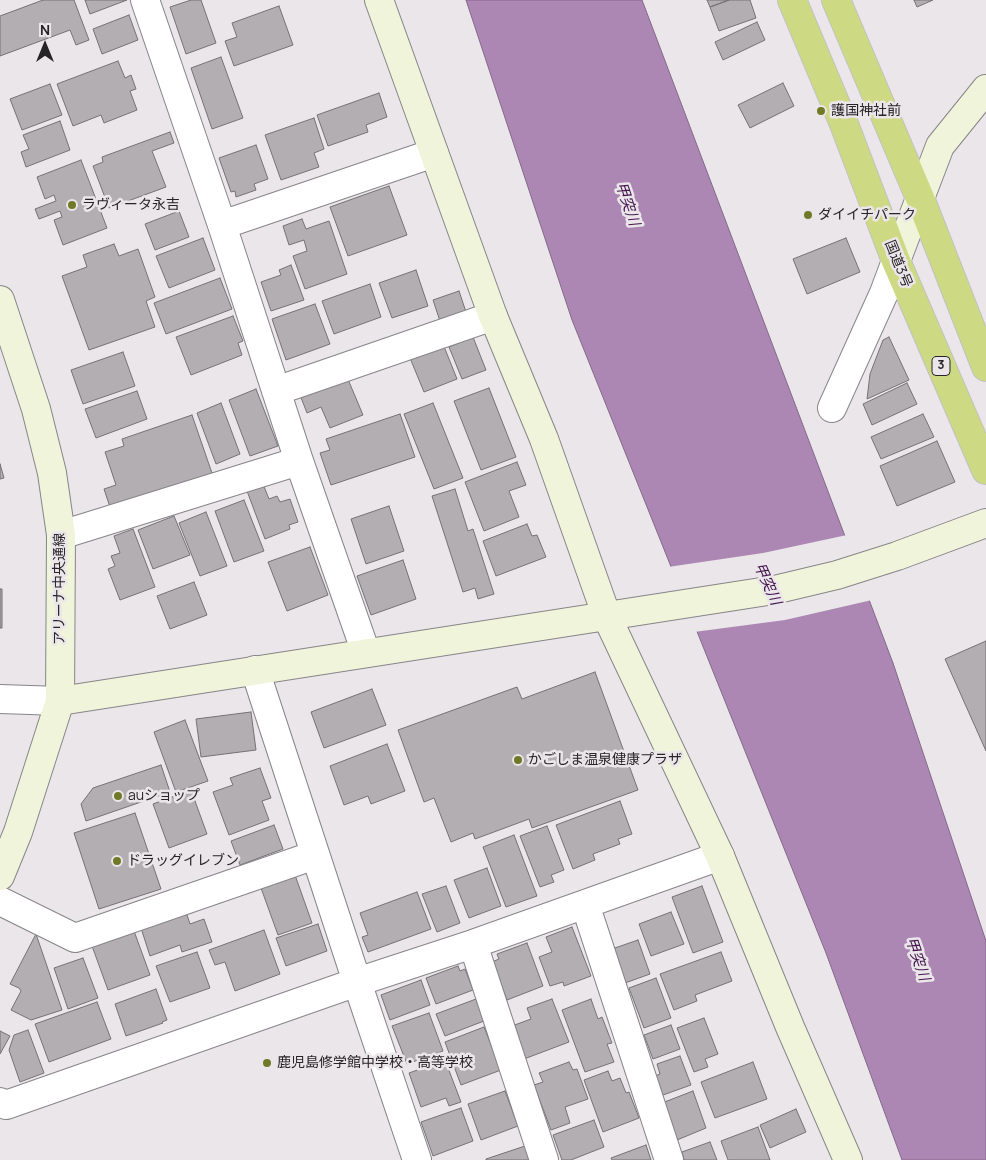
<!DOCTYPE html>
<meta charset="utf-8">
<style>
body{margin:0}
#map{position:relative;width:986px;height:1160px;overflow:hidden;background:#eae6ea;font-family:Manrope,sans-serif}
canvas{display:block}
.north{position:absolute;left:20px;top:20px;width:50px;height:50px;-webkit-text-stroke:4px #eae6ea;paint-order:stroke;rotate:0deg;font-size:14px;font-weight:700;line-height:20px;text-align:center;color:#262426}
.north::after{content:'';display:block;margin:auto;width:18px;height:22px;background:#262426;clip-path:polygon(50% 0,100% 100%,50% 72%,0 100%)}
</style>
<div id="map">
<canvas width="986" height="1160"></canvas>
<div class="north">N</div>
</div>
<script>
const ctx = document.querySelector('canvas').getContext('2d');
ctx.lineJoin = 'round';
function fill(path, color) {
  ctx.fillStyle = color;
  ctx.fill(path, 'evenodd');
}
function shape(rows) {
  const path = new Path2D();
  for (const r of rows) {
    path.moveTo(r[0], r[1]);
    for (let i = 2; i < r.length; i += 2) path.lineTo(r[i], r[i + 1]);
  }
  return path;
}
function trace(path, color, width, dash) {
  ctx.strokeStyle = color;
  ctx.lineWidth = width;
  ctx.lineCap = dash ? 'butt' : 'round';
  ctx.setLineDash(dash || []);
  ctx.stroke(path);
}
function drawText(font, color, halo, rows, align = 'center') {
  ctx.font = font + ' Manrope,"Noto Sans JP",sans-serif';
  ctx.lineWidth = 5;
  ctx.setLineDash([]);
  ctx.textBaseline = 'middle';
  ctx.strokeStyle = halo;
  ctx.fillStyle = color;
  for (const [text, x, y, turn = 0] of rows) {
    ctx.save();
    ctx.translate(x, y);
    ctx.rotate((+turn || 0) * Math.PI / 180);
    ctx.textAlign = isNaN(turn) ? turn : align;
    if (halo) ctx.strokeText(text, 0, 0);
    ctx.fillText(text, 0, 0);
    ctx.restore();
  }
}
const water = shape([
 [466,0,642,0,893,663,986,941,986,1160,902,1160,826,953,572,320,466,0]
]);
fill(water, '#ad87b4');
trace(water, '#846989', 1);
fill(shape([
 [847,535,872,600,785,620,694,632,668,567,763,553]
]), '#eae6ea');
const building = shape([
 [43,0,74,0,89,40,76,45,70,30,0,56,0,16,43,0],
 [85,0,127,0,90,14,85,0],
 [191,0,201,0,216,43,186,54,170,7,191,0],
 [707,0,729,0,710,7,707,0],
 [729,0,750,0,756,18,719,31,710,7,729,0],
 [914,0,933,0,917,7,914,0],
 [279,6,293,45,234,66,225,41,237,37,232,23,279,6],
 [129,15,138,40,102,54,93,29,129,15],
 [757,22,765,40,723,60,715,42,757,22],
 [221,57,243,118,212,129,191,68,221,57],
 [118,61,125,78,131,75,136,89,130,91,137,110,104,123,101,115,73,126,57,84,118,61],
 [783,83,794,106,750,128,738,105,783,83],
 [50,84,62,115,22,130,10,99,50,84],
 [379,93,387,117,366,125,368,132,328,146,317,115,379,93],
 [314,118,324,149,314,153,319,167,281,180,265,135,314,118],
 [60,121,70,150,26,167,21,152,29,149,23,135,60,121],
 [170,132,174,143,152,151,166,187,109,208,93,166,103,162,102,157,170,132],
 [256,145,268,179,254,184,256,190,236,197,235,191,231,192,219,158,256,145],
 [81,160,107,228,63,245,54,220,62,217,60,211,39,219,35,209,56,201,54,195,45,199,37,177,81,160],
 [389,186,407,235,348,256,330,207,389,186],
 [179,211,189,237,155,250,145,224,179,211],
 [302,219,306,229,329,221,347,274,305,289,293,256,307,251,304,240,289,245,283,226,302,219],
 [203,238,215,270,169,288,156,256,203,238],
 [846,238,860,272,807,294,793,259,846,238],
 [114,244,119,256,138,249,155,297,146,301,155,327,89,350,62,276,87,267,83,255,114,244],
 [291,265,304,300,271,311,261,282,281,275,279,270,291,265],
 [416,270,428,306,392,318,379,283,416,270],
 [220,278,232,309,166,334,154,303,220,278],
 [370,284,381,317,334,334,322,301,370,284],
 [459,291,466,312,440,321,433,300,459,291],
 [315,304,330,344,286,360,272,319,315,304],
 [233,316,243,341,238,343,242,355,191,375,176,337,233,316],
 [473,337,486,370,462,379,449,347,473,337],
 [889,337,909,380,867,399,870,374,883,340,889,337],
 [443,344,457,379,424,392,410,358,443,344],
 [123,352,135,386,83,404,71,370,123,352],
 [347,377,363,415,330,428,321,407,307,413,300,395,347,377],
 [907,383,917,404,872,425,863,404,907,383],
 [489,388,516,457,481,470,454,401,489,388],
 [256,389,278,446,250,456,229,400,256,389],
 [137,391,147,419,96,438,85,409,137,391],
 [221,403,240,454,216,464,197,413,221,403],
 [433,403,463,478,434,489,404,414,433,403],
 [400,414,415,457,331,485,320,453,330,450,326,439,400,414],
 [923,414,934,437,881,459,871,437,923,414],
 [192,415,214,479,112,513,104,489,116,485,105,452,124,446,122,439,192,415],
 [937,441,955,482,897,506,880,466,937,441],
 [517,462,526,485,509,491,519,517,484,531,465,482,517,462],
 [0,464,4,478,0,479,0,464],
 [263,484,269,499,277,496,280,502,290,499,298,522,289,525,290,529,265,539,247,491,263,484],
 [455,489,468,531,473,529,494,594,478,599,475,588,463,592,432,496,455,489],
 [244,500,264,551,234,562,215,511,244,500],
 [389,506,404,551,366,564,351,519,389,506],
 [206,512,227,566,200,576,179,523,206,512],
 [174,516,190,555,153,569,138,530,174,516],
 [527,524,532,536,537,535,546,557,496,576,483,541,527,524],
 [133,529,155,587,120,600,108,569,115,566,111,556,120,553,114,536,133,529],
 [310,547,328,595,287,611,268,562,310,547],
 [403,560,416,599,371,615,357,576,403,560],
 [194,582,207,615,170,629,157,596,194,582],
 [0,589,2,589,2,628,0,628,0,589],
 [986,641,986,751,945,659,986,641],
 [595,672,638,790,532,828,529,819,475,839,473,833,451,842,434,798,424,802,398,730,517,687,522,699,595,672],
 [372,689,386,725,324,748,311,712,372,689],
 [251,712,256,750,201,757,196,719,251,712],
 [185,720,208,781,176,792,154,732,185,720],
 [387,744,405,791,371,804,368,796,344,805,330,766,387,744],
 [161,765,170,792,86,821,81,804,93,788,161,765],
 [260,768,271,798,262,801,269,820,229,835,213,792,233,785,230,778,260,768],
 [191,790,207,834,169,848,153,804,191,790],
 [620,801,632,834,618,839,620,844,593,854,595,860,573,869,556,825,620,801],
 [135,813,161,889,99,909,74,833,135,813],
 [274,825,283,849,240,865,231,841,274,825],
 [547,826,564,870,551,875,554,882,540,887,520,836,547,826],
 [514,835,537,896,506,907,483,847,514,835],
 [487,868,501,906,469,918,454,880,487,868],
 [295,875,312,923,278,935,261,888,295,875],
 [446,886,460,923,437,932,422,894,446,886],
 [702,886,723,942,693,953,672,897,702,886],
 [417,892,431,929,368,952,362,937,368,935,360,913,417,892],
 [186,912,190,924,204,919,212,942,182,952,180,945,150,956,141,928,186,912],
 [671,912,684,944,651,956,639,924,671,912],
 [318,924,327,951,286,966,276,938,318,924],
 [572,927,591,976,564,986,563,982,550,986,539,957,552,952,546,937,572,927],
 [264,930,280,974,235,991,225,962,215,965,209,950,264,930],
 [134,931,150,975,108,990,92,946,134,931],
 [36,934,62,1010,31,1020,11,1010,21,991,19,988,10,984,36,934],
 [638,940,650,974,625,983,612,949,638,940],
 [527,943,543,986,507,1000,492,962,499,959,497,954,527,943],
 [197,952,210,988,170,1002,156,966,197,952],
 [721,952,732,981,695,995,697,1001,674,1010,660,974,721,952],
 [83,958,98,998,68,1009,54,968,83,958],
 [458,966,460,971,465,969,473,990,436,1004,426,978,458,966],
 [656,978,671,1018,644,1028,629,988,656,978],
 [421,980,430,1005,390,1020,381,995,421,980],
 [156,989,167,1020,162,1022,163,1023,126,1036,115,1004,156,989],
 [476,999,484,1021,445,1036,436,1014,476,999],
 [552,999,569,1042,524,1059,512,1026,531,1019,527,1008,552,999],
 [591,999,598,1019,602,1017,612,1043,607,1044,614,1062,585,1072,562,1010,591,999],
 [97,1002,111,1039,49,1062,35,1024,97,1002],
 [429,1013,443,1051,407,1064,392,1026,429,1013],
 [704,1018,718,1054,705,1059,708,1067,694,1072,677,1028,704,1018],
 [671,1025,680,1049,653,1059,644,1035,671,1025],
 [484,1027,501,1070,461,1085,445,1042,484,1027],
 [28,1030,44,1073,20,1082,9,1050,14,1035,28,1030],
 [0,1031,10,1036,0,1054,0,1031],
 [680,1056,691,1085,663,1095,655,1076,660,1074,657,1064,680,1056],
 [445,1060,461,1102,449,1106,446,1098,421,1107,409,1073,445,1060],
 [569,1062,573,1070,577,1069,588,1099,565,1107,570,1123,551,1130,534,1085,543,1082,539,1073,569,1062],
 [753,1062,767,1099,715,1118,701,1082,753,1062],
 [608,1071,612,1081,620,1078,626,1093,629,1092,639,1118,603,1132,584,1080,608,1071],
 [505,1091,518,1126,481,1140,468,1104,505,1091],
 [693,1091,706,1128,677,1140,662,1103,693,1091],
 [461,1108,473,1141,433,1156,421,1122,461,1108],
 [796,1109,806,1132,770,1148,760,1125,796,1109],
 [594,1120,604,1147,571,1160,562,1160,553,1135,594,1120],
 [758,1127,770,1160,728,1160,721,1141,758,1127],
 [710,1142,717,1160,684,1160,682,1152,710,1142],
 [646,1145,651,1160,612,1160,611,1158,646,1145],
 [525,1146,529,1160,486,1160,486,1159,525,1146]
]);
fill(building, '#b2aeb2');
trace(building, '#757276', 1);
const street = shape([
 [145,0,222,225,299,461,366,653],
 [222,225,434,153],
 [276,391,493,316],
 [832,408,884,293,896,261],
 [61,535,299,461],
 [255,670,357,982,417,1160],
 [0,699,60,701],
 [0,901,75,938,315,855],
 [585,904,669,1160],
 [473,944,544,1160],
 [0,1102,6,1105,357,982,473,944,720,856]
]);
const secondary = shape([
 [379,0,493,316,544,439,607,617,720,856,790,1027,848,1160],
 [896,261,940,146,986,89],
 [0,300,36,409,52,473,61,535,60,701,18,832,0,876],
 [60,701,774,590,837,575,897,556,986,523]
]);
const highway = shape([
 [792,0,844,124,896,261,986,470],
 [836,0,920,198,986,367]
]);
trace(street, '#888589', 30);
trace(secondary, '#888589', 30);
trace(highway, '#c2c2c2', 30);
trace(street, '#fff', 28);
trace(secondary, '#f0f4da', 28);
trace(highway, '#cdda83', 28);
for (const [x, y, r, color] of [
 [821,111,5,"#707a26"],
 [72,205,5,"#707a26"],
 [808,215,5,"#707a26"],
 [518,760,5,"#707a26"],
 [118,796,5,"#707a26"],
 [117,861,5,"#707a26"],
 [267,1063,5,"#707a26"]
]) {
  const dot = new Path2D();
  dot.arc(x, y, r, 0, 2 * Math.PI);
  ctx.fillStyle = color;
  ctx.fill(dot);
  trace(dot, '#eae6ea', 2);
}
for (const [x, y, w] of [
 [941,366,18]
]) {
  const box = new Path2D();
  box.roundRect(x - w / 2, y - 9.5, w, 19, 4);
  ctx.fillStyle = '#eae6ea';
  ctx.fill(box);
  trace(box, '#262426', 1);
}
drawText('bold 12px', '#262426', null, [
 ["3",941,366]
]);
drawText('14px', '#262426', '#eae6ea', [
 ["護国神社前",831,111],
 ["ラヴィータ永吉",82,205],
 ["ダイイチパーク",818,215],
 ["かごしま温泉健康プラザ",528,760],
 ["auショップ",128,796],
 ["ドラッグイレブン",127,861],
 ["鹿児島修学館中学校・高等学校",277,1063]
], 'left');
drawText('14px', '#262426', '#eae6ea', [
 ["国道3号",898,264,68],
 ["アリーナ中央通線",60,589,-90]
]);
drawText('italic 15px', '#44154d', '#eae6ea', [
 ["甲突川",627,204,71],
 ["甲突川",767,584,66],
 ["甲突川",917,959,71]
]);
</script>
